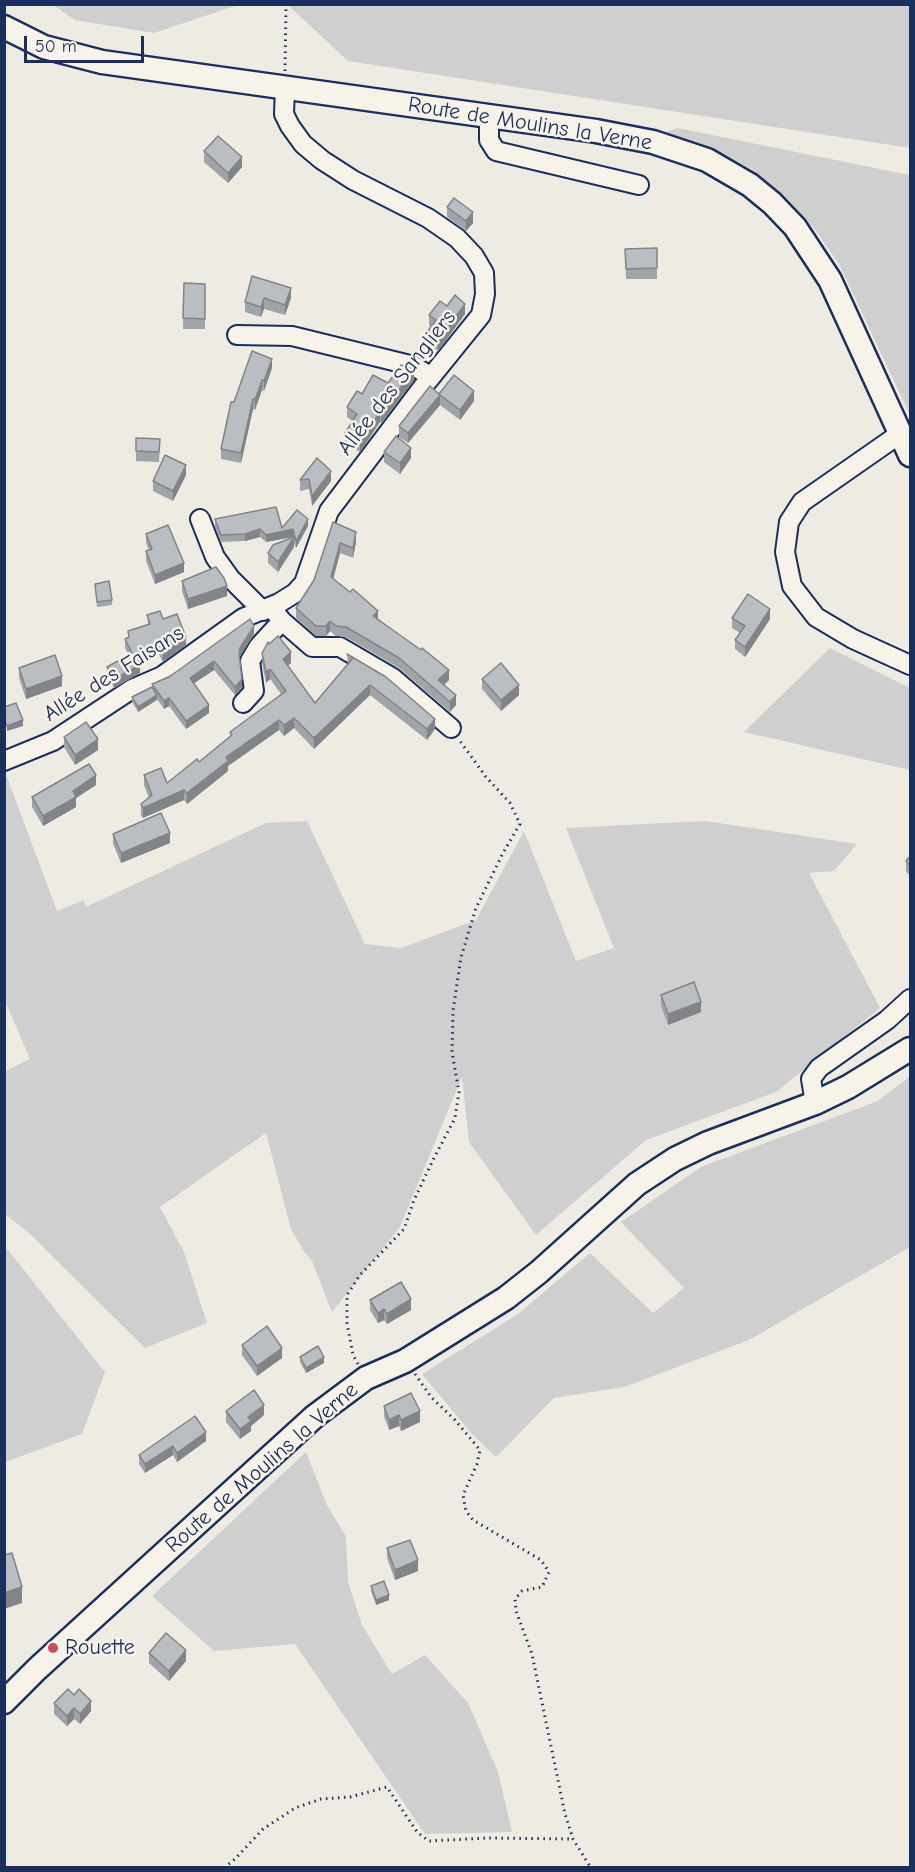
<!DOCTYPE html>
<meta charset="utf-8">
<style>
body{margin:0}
#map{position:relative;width:915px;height:1872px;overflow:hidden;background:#eeebe2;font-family:"Comic Neue",sans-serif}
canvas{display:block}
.frame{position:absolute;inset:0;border:6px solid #1b2f5e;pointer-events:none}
.scale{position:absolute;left:24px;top:36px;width:120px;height:27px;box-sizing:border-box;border:3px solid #1b2f5e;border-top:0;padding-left:8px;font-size:18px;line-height:21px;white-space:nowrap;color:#1b2f5e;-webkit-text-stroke:4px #f7f3e8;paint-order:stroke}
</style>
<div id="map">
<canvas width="915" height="1872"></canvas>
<div class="frame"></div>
<div class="scale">50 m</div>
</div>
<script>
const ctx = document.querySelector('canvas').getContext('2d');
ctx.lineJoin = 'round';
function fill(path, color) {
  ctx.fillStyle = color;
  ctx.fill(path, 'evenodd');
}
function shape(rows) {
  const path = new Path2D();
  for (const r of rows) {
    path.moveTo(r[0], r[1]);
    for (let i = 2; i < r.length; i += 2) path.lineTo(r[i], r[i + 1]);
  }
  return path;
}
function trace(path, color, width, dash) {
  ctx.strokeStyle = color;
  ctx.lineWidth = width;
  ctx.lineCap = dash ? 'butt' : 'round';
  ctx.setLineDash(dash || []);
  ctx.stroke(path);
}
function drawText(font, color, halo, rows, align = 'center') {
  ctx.font = font + ' "Comic Neue",sans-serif';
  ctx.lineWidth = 5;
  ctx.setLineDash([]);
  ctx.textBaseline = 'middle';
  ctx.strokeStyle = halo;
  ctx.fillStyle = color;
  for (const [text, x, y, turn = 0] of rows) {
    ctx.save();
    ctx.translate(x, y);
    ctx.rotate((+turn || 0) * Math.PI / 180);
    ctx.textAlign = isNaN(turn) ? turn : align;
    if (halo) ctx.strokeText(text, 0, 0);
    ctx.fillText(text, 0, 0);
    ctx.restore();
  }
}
fill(shape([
 [53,5,238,5,154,33,75,20],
 [288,5,910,5,910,148,348,61],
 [677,128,910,175,910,415,840,266,815,229,790,202,751,169,719,152,666,132],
 [830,648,910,688,910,770,744,732],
 [7,777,57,911,84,900,86,907,266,823,307,821,365,944,401,948,476,920,524,831,576,961,614,948,566,828,705,821,857,844,834,871,809,873,880,1008,776,1092,646,1140,536,1235,469,1142,462,1077,400,1227,332,1312,312,1261,303,1250,291,1229,266,1133,160,1207,184,1252,207,1323,145,1348,29,1233,5,1214,5,1071,30,1059,5,1001,5,778],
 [910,1076,910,1247,749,1340,624,1387,554,1398,496,1457,471,1433,422,1374,518,1314,590,1253,653,1313,684,1288,621,1222,701,1167,878,1101],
 [4,1245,105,1372,82,1434,5,1462],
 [306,1452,326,1503,346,1537,348,1582,362,1625,392,1674,425,1655,468,1703,498,1772,512,1832,425,1834,295,1644,214,1651,152,1596]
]), '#cfcfcf');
const minor = shape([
 [489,116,489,140,496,151,639,185],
 [237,335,292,336,414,366,431,377],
 [901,433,802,502,789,522,785,552,792,586,816,617,853,639,910,665],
 [200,519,215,557,230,578,263,611],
 [271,607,282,621,312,647,340,647,393,678,451,728],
 [243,703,254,691,250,661,259,646,282,621],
 [4,761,53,741,132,689,162,676,243,618,279,603,295,593,304,583,329,511,422,388,481,315,485,294,484,273,474,256,457,238,428,218,353,180,322,160,303,144,290,126,284,114,285,87],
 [815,1103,811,1079,819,1068,887,1020,910,999]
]);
const major = shape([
 [4,27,44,47,102,62,596,131,653,142,707,160,750,185,772,203,795,227,830,280,910,455],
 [4,1702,37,1669,315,1416,366,1378,405,1361,506,1298,539,1272,637,1184,675,1159,708,1143,815,1103,848,1087,910,1049]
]);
trace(minor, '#1b2f5e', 22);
trace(major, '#1b2f5e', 27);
trace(shape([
 [285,71,286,4],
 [358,1364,353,1355,347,1323,347,1295,360,1275,404,1229,414,1200,434,1158,455,1118,459,1092,452,1052,453,1011,461,957,476,908,503,853,520,824,510,803,486,777,460,741],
 [415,1374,431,1397,455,1420,480,1450,477,1464,463,1495,466,1511,473,1520,541,1560,549,1572,542,1587,522,1591,515,1599,516,1611,532,1654,565,1814,573,1839,591,1868],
 [224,1868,235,1859,263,1829,295,1808,321,1799,350,1797,387,1787,417,1832,429,1841,487,1838,573,1839]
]), '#1b2f5e', 3, [1.5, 4.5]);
trace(minor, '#f7f3e8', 18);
trace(major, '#f7f3e8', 22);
fill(shape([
 [204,151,242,167,228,183,204,162],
 [447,207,473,223,466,231,447,217],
 [657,248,657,279,626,279,625,249],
 [184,283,205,284,205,329,183,329],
 [291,288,291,298,285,315,264,309,261,317,245,312,245,302],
 [447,306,465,314,438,351,427,342,427,332,431,327,429,325,429,315],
 [272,368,264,391,262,390,255,410,253,409,241,463,221,459,221,449,234,402],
 [414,380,381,423,380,422,360,452,345,443,345,433,352,421,347,417,347,407,388,383],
 [439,394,474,401,460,420,440,405,408,443,399,437,399,426],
 [160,439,159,462,136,461,136,451],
 [384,452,411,458,400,474,384,462],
 [317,458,331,481,312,506,309,489,300,491,300,480],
 [186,475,173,501,153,491,153,481],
 [215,519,282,528,308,526,296,548,294,543,294,547,278,572,268,563,268,553,293,538,293,537,266,542,260,537,245,541,221,542,215,527],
 [333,522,356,542,353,558,340,553,333,579,449,680,444,685,456,705,450,712,399,668,346,637,336,636,330,631,326,636,316,636,296,618,296,608,314,580],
 [146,534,184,572,155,584,146,561,146,551,149,550,146,543],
 [182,581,227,596,188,609,182,591],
 [95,584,112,600,112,605,97,607],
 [147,615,163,619,186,645,163,662,157,651,138,661,140,673,114,688,107,675,107,667,129,655,125,648,125,639,128,638,128,631,148,624],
 [732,618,770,619,745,657,735,649,735,640,740,633,732,628],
 [254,634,240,656,239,659,242,687,235,695,214,670,194,683,209,713,186,729,169,706,164,709,157,699,138,712,132,702,132,697,152,687,152,684],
 [262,653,291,663,287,666,315,703,348,665,347,654,386,677,435,729,427,740,370,695,314,749,294,728,284,736,279,730,228,766,228,771,187,804,184,800,143,818,141,815,141,804,149,798,144,785,144,775,167,783,199,762,230,736,230,732,281,694,270,679,266,683,262,663],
 [19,668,62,686,26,699,19,678],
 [482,679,519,695,501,711,482,689],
 [64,737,98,750,75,765,64,747],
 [96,785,76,798,76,807,43,826,32,807,32,797],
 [113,834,170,843,121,863,113,844],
 [910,856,910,876,906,871,906,861],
 [661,995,701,1012,668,1025,661,1006],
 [370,1300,411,1310,387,1324,384,1320,378,1323,370,1310],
 [242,1345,282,1358,257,1376,242,1355],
 [300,1357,324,1363,306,1373,300,1362],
 [384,1406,420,1422,401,1431,399,1426,389,1430,384,1416],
 [226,1411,264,1415,251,1426,251,1431,240,1439,226,1422],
 [195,1416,206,1441,177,1462,173,1455,145,1473,139,1464,139,1455],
 [387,1548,418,1571,395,1580,387,1558],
 [371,1586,389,1600,376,1605,371,1591],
 [149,1653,186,1661,169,1681,149,1663],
 [54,1703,91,1711,80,1724,74,1719,67,1726,54,1714]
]), '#a0a3a7');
fill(shape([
 [242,157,242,167,228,183,228,173],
 [473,212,473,223,466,231,466,221],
 [291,288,291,298,285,315,285,305],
 [264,298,264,309,261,317,261,307],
 [465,304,465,314,438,351,438,341],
 [272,359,272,368,264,391,264,381],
 [414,370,414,380,381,423,381,413],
 [262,380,262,390,255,410,255,400],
 [474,391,474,401,460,420,460,410],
 [440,395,440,405,408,443,408,433],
 [253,399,253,409,241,463,241,453],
 [380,412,380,422,360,452,360,442],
 [411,448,411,458,400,474,400,463],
 [186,465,186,475,173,501,173,491],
 [331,471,331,481,312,506,312,496],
 [308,519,308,526,296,548,296,541],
 [260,529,260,537,245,541,245,534],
 [293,529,293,537,266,542,266,535],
 [356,532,356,542,353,558,353,548],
 [294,537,294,547,278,572,278,562],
 [340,543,340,553,331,587,331,577],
 [184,563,184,572,155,584,155,575],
 [227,586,227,596,188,609,188,599],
 [770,609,770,619,745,657,745,647],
 [378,611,378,621,373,616],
 [330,621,330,631,326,636,326,626],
 [254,626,254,634,240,656,239,662,240,648],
 [186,637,186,645,163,662,163,653],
 [157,643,157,651,134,663,134,655],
 [291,652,291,663,283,670,283,659],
 [214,661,214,670,190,686,190,678],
 [140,665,140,673,114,688,114,679],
 [270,669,270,679,266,683,266,672],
 [449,670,449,680,438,690,438,680],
 [62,676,62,686,26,699,26,689],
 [242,679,242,687,235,695,235,687],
 [370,685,370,695,314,749,314,738],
 [519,685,519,695,501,711,501,700],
 [157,695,157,700,138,712,138,707],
 [456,695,456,705,450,712,450,702],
 [169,698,169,706,164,709,164,701],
 [209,705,209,713,186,729,186,721],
 [294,718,294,728,284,736,284,725],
 [435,719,435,729,427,740,427,729],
 [23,720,23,726,7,731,7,726],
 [279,720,279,730,228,766,228,771,187,804,187,793,226,757],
 [98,739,98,750,75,765,75,755],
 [96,775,96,785,76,798,76,807,43,826,43,816,73,791],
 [184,790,184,800,143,818,143,808],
 [170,833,170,843,121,863,121,853],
 [701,1002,701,1012,668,1025,668,1014],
 [411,1299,411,1310,387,1324,387,1314],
 [384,1309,384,1320,378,1323,378,1313],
 [282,1348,282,1358,257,1376,257,1366],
 [324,1357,324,1363,306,1373,306,1368],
 [264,1405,264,1415,251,1426,251,1431,240,1439,240,1429,248,1417],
 [420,1411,420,1422,401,1431,401,1420],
 [399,1415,399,1426,389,1430,389,1420],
 [206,1432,206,1441,177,1462,177,1453],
 [173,1446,173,1455,145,1473,145,1464],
 [418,1560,418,1571,395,1580,395,1570],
 [22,1587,22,1603,4,1609,4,1593],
 [389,1595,389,1600,376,1605,376,1600],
 [186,1650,186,1661,169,1681,169,1671],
 [91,1701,91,1711,80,1724,80,1714],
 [74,1708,74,1719,67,1726,67,1716]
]), '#828488');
const building = shape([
 [218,136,242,157,228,173,204,151,218,136],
 [454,198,473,212,466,221,447,207,454,198],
 [657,248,657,268,626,269,625,249,657,248],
 [252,276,291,288,285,305,264,298,261,307,245,302,252,276],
 [184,283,205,284,205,319,183,318,184,283],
 [455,295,465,304,438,341,427,332,436,320,429,315,440,301,447,306,455,295],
 [252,351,272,359,264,381,262,380,255,400,253,399,241,453,221,449,231,402,234,402,252,351],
 [401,365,409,367,414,370,381,413,380,412,360,442,345,433,357,414,347,407,357,391,362,394,373,375,388,383,401,365],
 [454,375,474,391,460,410,440,395,408,433,399,426,430,386,439,394,454,375],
 [396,436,411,448,400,463,384,452,396,436],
 [136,438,160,439,159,452,136,451,136,438],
 [165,455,186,465,173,491,153,481,165,455],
 [317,458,331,471,312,496,309,479,300,480,317,458],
 [276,507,282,528,297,510,308,519,296,541,293,529,266,535,260,529,245,534,221,535,215,519,276,507],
 [333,522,356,532,353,548,340,543,331,577,350,592,353,589,378,611,373,616,421,650,422,648,449,670,438,680,456,695,450,702,399,658,346,627,336,626,330,621,326,626,316,626,296,608,314,580,333,522],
 [168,525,184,563,155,575,146,551,152,549,146,534,168,525],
 [294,537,278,562,268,553,273,545,294,537],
 [216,567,224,578,227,586,188,599,182,581,216,567],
 [109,581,112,600,97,602,95,584,109,581],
 [748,594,770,609,745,647,735,640,745,626,732,618,748,594],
 [160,611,163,619,177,614,186,637,163,653,157,643,134,655,140,665,114,679,107,667,132,653,125,639,129,637,128,631,150,624,147,615,160,611],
 [250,619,254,626,240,648,239,654,242,679,235,687,214,661,190,678,209,705,186,721,169,698,164,701,152,684,169,677,250,619],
 [278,636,291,652,283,659,315,703,353,658,347,654,386,677,435,719,427,729,370,685,314,738,294,718,284,725,279,720,226,757,228,761,187,793,184,790,143,808,141,804,152,795,144,775,161,768,167,783,197,759,199,762,232,735,230,732,286,691,270,669,266,672,262,653,268,642,269,644,278,636],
 [55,655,62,676,26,689,19,668,55,655],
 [501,663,519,685,501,700,482,679,501,663],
 [152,687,157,695,138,707,132,697,152,687],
 [16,703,23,720,7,726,4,719,4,707,16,703],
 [86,722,98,739,75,755,64,737,86,722],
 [89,764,96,775,73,791,76,797,43,816,32,797,89,764],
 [161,813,170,833,121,853,113,834,161,813],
 [910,856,910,866,906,861,910,856],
 [694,982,701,1002,668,1014,661,995,694,982],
 [401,1282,411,1299,387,1314,384,1309,378,1313,370,1300,401,1282],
 [267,1326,282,1348,257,1366,242,1345,267,1326],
 [318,1346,324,1357,306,1368,300,1357,318,1346],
 [254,1390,264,1405,248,1417,251,1421,240,1429,226,1411,254,1390],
 [411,1393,420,1411,401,1420,399,1415,389,1420,384,1406,411,1393],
 [195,1416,206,1432,177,1453,173,1446,145,1464,139,1455,195,1416],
 [410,1540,418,1560,395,1570,387,1548,410,1540],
 [12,1553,22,1587,4,1593,4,1555,12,1553],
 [384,1581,389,1595,376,1600,371,1586,384,1581],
 [166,1633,186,1650,169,1671,149,1653,166,1633],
 [68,1689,74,1695,79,1689,91,1701,80,1714,74,1708,67,1716,54,1703,68,1689]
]);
fill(building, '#babdc2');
trace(building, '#828488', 1.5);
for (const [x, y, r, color] of [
 [53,1648,6,"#d1495b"]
]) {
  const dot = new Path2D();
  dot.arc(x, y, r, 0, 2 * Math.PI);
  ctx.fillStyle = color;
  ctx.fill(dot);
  trace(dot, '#f7f3e8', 2);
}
drawText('22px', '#1b2f5e', '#f7f3e8', [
 ["Route de Moulins la Verne",530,124,9],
 ["Allée des Sangliers",397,383,-52],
 ["Allée des Faisans",114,674,-32],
 ["Route de Moulins la Verne",262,1468,-41]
]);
drawText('22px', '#1b2f5e', '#f7f3e8', [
 ["Rouette",65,1648]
], 'left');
</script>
